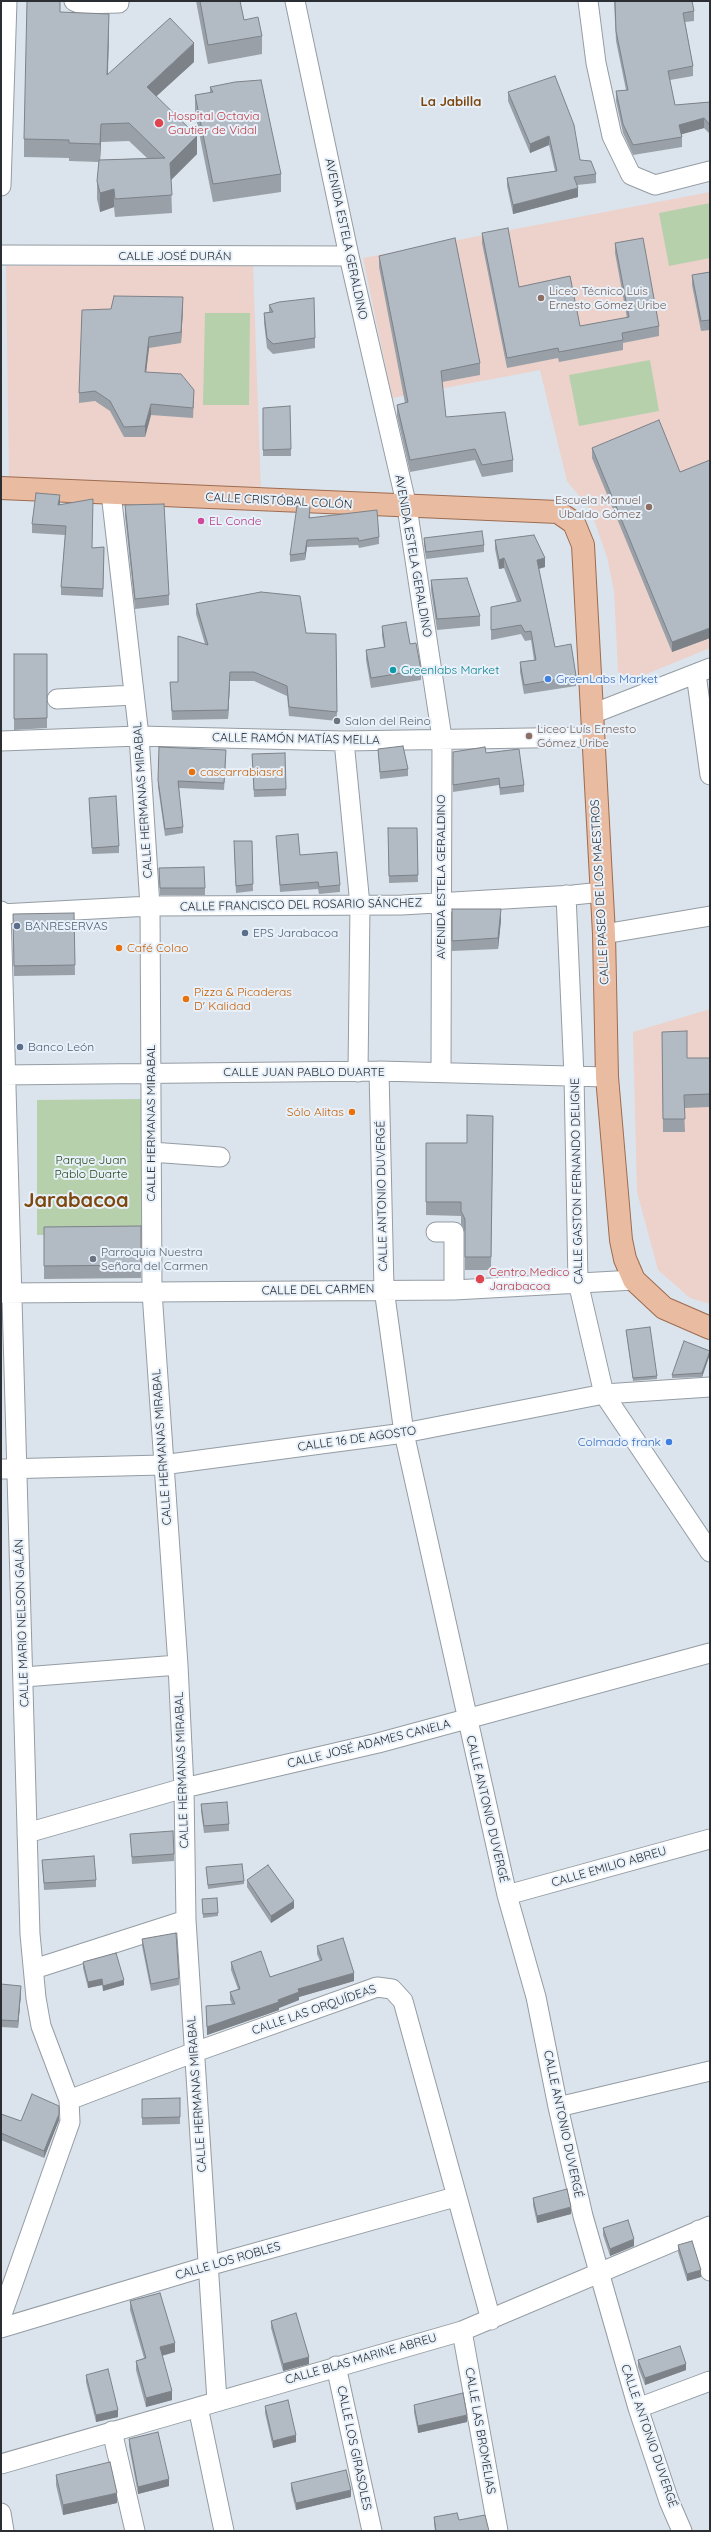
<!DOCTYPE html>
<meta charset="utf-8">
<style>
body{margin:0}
#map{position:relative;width:711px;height:2532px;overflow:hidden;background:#dbe4ec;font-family:Quicksand,sans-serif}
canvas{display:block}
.frame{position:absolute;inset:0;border:2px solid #2b2e32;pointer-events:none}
</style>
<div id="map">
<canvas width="711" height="2532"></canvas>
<div class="frame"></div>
</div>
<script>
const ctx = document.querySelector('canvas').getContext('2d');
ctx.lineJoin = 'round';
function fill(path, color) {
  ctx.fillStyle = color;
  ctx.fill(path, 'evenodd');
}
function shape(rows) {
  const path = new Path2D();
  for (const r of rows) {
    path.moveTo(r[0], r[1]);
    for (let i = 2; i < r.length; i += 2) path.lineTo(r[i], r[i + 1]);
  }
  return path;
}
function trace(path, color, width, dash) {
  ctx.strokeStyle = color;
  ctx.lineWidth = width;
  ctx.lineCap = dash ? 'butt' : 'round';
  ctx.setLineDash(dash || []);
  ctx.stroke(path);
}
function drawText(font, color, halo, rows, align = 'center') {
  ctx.font = font + ' Quicksand,sans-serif';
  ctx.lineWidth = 4;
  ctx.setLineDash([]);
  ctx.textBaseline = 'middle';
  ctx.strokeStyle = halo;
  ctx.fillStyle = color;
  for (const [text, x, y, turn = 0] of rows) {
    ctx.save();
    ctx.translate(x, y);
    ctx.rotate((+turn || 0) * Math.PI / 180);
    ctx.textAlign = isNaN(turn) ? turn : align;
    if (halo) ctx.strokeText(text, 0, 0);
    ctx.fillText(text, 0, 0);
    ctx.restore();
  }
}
fill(shape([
 [710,192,710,648,644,675,623,678,618,671,614,591,607,557,591,511,567,481,540,370,392,398,363,258],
 [253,265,261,492,9,479,6,266],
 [710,1009,710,1304,690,1298,658,1270,637,1192,633,1032]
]), '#ecd2cb');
fill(shape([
 [710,203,710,258,669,266,659,213],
 [205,313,250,313,249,405,203,405],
 [650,360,659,411,579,426,569,375],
 [145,1099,146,1234,37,1235,37,1100]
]), '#b5d0ab');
const minor = shape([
 [74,1,81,4,119,3],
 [295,1,349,256,407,507,442,738,441,1072],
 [588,1,596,63,612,136,631,175,655,185,710,171],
 [1,186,7,1],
 [1,255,349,256],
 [111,493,139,736,150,906,152,1292,178,1665,184,1788,186,1920,217,2401],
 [696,674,710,775],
 [57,699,134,695],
 [592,714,710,668],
 [1,741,139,736,344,741,592,737],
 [344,741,360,905,358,1072],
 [566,895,574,1076,578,1282,604,1394,710,1552],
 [1,911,30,1934,36,1998,41,2026,69,2100,70,2122,1,2317],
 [1,914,150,906,402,905,573,895,602,892],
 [604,934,710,916],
 [379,1071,384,1289,404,1433,507,1895,536,1997,558,2107,583,2216,638,2408,669,2501,682,2531],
 [1,1075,379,1071,607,1077],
 [151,1152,220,1157],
 [436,1232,454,1232,454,1290],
 [1,1293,454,1290,634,1280],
 [1,1469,162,1465,404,1433,604,1394,710,1387],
 [24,1677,178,1665],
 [27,1833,184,1788,378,1743,710,1653],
 [507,1895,710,1839],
 [34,1969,186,1920],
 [69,2100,195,2052,377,1987,392,1989,403,2001,491,2320],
 [558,2107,710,2071],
 [699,2230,710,2271],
 [1,2328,208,2266,455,2197],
 [462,2331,498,2531],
 [336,2366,372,2531],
 [198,2407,224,2531],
 [638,2408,710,2381],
 [112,2431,135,2531],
 [1,2464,462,2331,710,2226],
 [1,2513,4,2531]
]);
const major = shape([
 [1,488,558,512,574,523,583,545,604,934,607,1077,621,1240,625,1259,634,1280,664,1308,710,1328]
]);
trace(minor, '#949ca4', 21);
trace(major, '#9d6c51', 24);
trace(minor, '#fff', 19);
trace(major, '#e9bba1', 22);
fill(shape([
 [196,1,240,1,244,20,262,36,262,54,208,64],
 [614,1,692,1,694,11,694,21,685,22,693,66,693,76,670,80,675,105,710,102,709,133,704,128,682,134,682,147,633,155,623,133,616,101,616,91,626,90,616,41],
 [60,12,109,32,108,75,194,62,156,96,197,154,171,180,172,213,115,217,114,207,100,212,97,199,97,181,99,162,69,161,69,158,24,157,24,139],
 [129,141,147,158,100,160,101,142],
 [210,87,281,174,281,192,213,202,195,113,195,95,210,93],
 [508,92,596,174,596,183,577,185,578,197,513,214,507,186,507,178,555,171,549,145,530,153,508,101],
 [482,233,519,287,580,326,627,318,615,253,615,243,659,326,659,336,623,343,623,350,559,362,558,358,507,368,482,243],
 [379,256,480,363,480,375,442,382,446,417,513,460,513,472,482,477,475,460,410,472,397,416,397,405,405,403,379,267],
 [710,272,710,330,701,331,692,285,692,275],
 [269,305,315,338,315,348,273,354,267,348,264,323,264,313,269,312],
 [183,307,181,343,149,348,146,372,194,400,193,418,151,415,145,437,124,437,110,411,95,401,79,403,79,393],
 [592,448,680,472,710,460,710,638,672,652,592,458],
 [291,449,291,456,263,456,263,450],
 [60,503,60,505,92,548,104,547,103,597,61,595,61,587,65,535,32,533,32,524],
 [125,505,169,595,169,605,135,609,125,516],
 [310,514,310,518,379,537,379,544,359,548,358,545,307,547,305,560,290,562,290,555],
 [424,538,484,545,484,552,426,559,424,545],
 [495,540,545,567,539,569,555,647,576,676,576,686,524,694,520,672,520,662,534,660,531,640,525,641,521,634,491,640,491,607,517,602,504,568,499,569,495,549],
 [431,580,480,616,480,626,437,630,431,590],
 [196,604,306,633,336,634,337,721,289,716,287,696,254,681,230,681,228,719,172,720,170,682,178,682,205,644,196,614],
 [382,626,410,644,421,670,421,680,371,688,366,660,366,650,384,647,382,636],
 [14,654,47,654,47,728,14,730],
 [378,749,408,769,408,776,380,779],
 [453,752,486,753,524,785,524,792,500,795,499,785,453,792],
 [252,754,286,789,286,796,254,797],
 [226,757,224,790,179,788,183,827,183,833,165,836,158,787,158,780],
 [89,798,119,846,119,853,92,854],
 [388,828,417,828,418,882,389,883],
 [276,836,300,855,340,885,340,892,319,894,318,889,280,892],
 [252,841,253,891,236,893,234,848],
 [159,868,205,888,205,895,160,895],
 [452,909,501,920,498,949,452,951],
 [74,913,75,975,14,976,13,925],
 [662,1032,687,1058,710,1058,710,1107,684,1108,685,1132,663,1132],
 [493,1116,491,1270,465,1270,465,1232,461,1224,461,1216,426,1215,426,1143,467,1143],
 [141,1226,141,1278,44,1279,44,1227],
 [626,1330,657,1376,657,1379,633,1381],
 [710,1351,710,1354,702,1377,672,1378,672,1375],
 [201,1804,229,1824,229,1831,204,1833,201,1811],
 [130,1834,174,1854,174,1861,132,1864],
 [42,1860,96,1880,96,1887,44,1890],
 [206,1867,244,1881,244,1884,208,1889],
 [247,1880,294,1908,271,1923,247,1887],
 [202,1899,218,1913,218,1916,203,1918],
 [142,1939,179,1978,179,1985,151,1991,142,1946],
 [317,1946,354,1981,299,1997,299,2000,279,2008,279,2010,207,2035,206,2006,232,2004,230,2000,230,1992,238,1989,231,1970,231,1962,270,1977,320,1961,317,1954],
 [83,1962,124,1985,103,1991,102,1985,88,1988,83,1968],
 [1,1984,21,1993,18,2028,1,2027],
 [180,2098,180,2124,142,2125,142,2099],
 [1,2114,21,2121,59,2120,44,2158,1,2140],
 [533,2198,571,2214,537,2223,533,2205],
 [603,2228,634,2246,610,2256,603,2235],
 [678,2245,701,2277,687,2281,678,2252],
 [130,2301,175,2352,162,2356,172,2400,146,2407,136,2370,136,2361,144,2358,130,2310],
 [271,2321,309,2364,283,2371,271,2328],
 [638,2360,686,2370,645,2385,638,2367],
 [86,2375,118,2417,96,2422,86,2382],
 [414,2405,467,2422,418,2433,414,2412],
 [265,2406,296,2442,273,2448,265,2413],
 [129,2439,169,2486,138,2494,129,2446],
 [56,2475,117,2503,63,2515,56,2485],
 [291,2483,351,2497,296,2510,291,2490],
 [434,2517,459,2520,489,2531,435,2531,434,2524]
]), '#99a0a8');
fill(shape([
 [109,14,109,32,107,93,107,75],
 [194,43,194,62,147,105,147,87],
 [704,118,704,128,679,135,679,125],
 [710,123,710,133,709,133,709,124],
 [101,124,101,142,100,162,100,144],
 [197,136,197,154,170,181,170,163],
 [549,136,549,145,530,153,530,144],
 [578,188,578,197,513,214,513,205],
 [114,189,114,207,100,212,100,193],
 [183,297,183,307,181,343,181,332],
 [149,337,149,348,145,382,145,372],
 [151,404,151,415,145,437,145,426],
 [60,495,60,503,58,514,58,505],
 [307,540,307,547,305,560,305,553],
 [504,558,504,568,499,569,499,560],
 [545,558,545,567,537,569,537,560],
 [710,628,710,638,672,652,672,642],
 [230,672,230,681,228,719,228,710],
 [501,909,501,920,498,949,498,938],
 [710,1351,710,1354,702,1377,702,1373],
 [294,1901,294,1908,271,1923,271,1916],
 [354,1973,354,1981,299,1997,299,2000,279,2008,279,2010,207,2035,207,2027,278,2000,298,1989],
 [102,1979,102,1985,88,1988,88,1982],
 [124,1980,124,1985,103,1991,103,1986],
 [21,1986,21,1993,18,2028,18,2021],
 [59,2114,59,2120,44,2158,44,2151],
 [571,2207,571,2214,537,2223,537,2216],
 [634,2239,634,2246,610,2256,610,2249],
 [701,2270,701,2277,687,2281,687,2274],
 [175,2343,175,2352,160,2356,160,2347],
 [309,2357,309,2364,283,2371,283,2364],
 [686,2364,686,2370,645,2385,645,2378],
 [172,2391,172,2400,146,2407,146,2398],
 [118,2410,118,2417,96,2422,96,2415],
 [467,2415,467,2422,418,2433,418,2426],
 [296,2435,296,2442,273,2448,273,2441],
 [169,2479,169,2486,138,2494,138,2487],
 [351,2490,351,2497,296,2510,296,2503],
 [117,2493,117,2503,63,2515,63,2505]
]), '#7d8288');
const building = shape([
 [27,1,60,1,60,12,109,14,107,75,170,18,194,43,147,87,197,136,170,163,172,195,115,199,114,189,100,193,97,181,99,160,165,158,129,123,101,124,100,144,69,143,69,140,24,139,27,1],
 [200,1,240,1,244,20,258,17,262,36,208,45,200,1],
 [615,1,692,1,694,11,683,13,693,66,668,71,675,105,710,102,710,123,709,124,704,118,679,125,682,137,633,145,623,124,616,91,628,90,616,31,615,1],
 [555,76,574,125,580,160,591,161,596,174,574,177,578,188,513,205,507,178,557,171,549,136,530,144,508,92,555,76],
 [261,80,281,174,213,184,195,95,213,92,210,87,235,82,261,80],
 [508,228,519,287,570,276,580,326,629,317,615,243,643,238,659,326,622,333,623,340,559,352,558,348,507,358,482,233,508,228],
 [455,238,480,363,441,371,446,417,505,412,513,460,482,465,475,449,410,460,397,405,408,402,379,256,455,238],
 [710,272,710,320,701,321,692,275,710,272],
 [114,296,183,297,181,332,149,337,145,372,181,374,194,390,193,408,151,404,145,426,124,427,110,401,95,391,79,393,82,310,111,309,114,296],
 [314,298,315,338,273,344,267,338,264,313,273,312,269,305,279,302,314,298],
 [290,406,291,449,263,450,263,408,290,406],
 [659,420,680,472,710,460,710,628,672,642,592,448,659,420],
 [36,493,60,495,58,505,93,499,92,548,104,547,103,589,61,587,66,526,32,524,36,493],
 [164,504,169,595,135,599,125,505,164,504],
 [297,506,310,507,309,518,377,510,379,537,359,541,358,538,307,540,305,553,290,555,297,506],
 [482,531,484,545,426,552,424,538,482,531],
 [534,535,545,558,537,560,555,647,571,644,576,676,524,685,520,662,536,660,531,631,525,632,521,625,491,630,491,607,521,601,504,558,499,560,495,540,534,535],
 [467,578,480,616,437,619,431,580,467,578],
 [261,592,300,596,306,633,336,634,337,712,289,707,287,686,254,672,230,672,228,710,172,711,170,682,178,682,178,636,208,645,196,604,261,592],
 [406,622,410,644,416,643,421,670,371,678,366,650,385,647,382,626,406,622],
 [14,654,47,654,47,718,14,719,14,654],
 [403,746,408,769,380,772,378,749,403,746],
 [159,747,226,750,224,783,178,781,183,827,165,829,158,780,159,747],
 [485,747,486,753,519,749,524,785,500,788,499,778,453,785,453,752,485,747],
 [285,753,286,789,254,790,252,754,285,753],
 [116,796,119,846,92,848,89,798,116,796],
 [388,828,417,828,418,875,389,876,388,828],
 [298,834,300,855,337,852,340,885,319,887,318,882,280,885,276,836,298,834],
 [234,841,252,841,253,884,236,886,234,841],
 [204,867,205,888,160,888,159,868,204,867],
 [452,909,501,909,498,938,452,941,452,909],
 [74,913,75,965,14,966,13,914,74,913],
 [687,1031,687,1058,710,1058,710,1094,684,1095,685,1119,663,1119,662,1032,687,1031],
 [467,1115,493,1116,491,1257,465,1257,465,1219,461,1211,461,1202,426,1202,426,1143,467,1143,467,1115],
 [141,1226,141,1265,44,1266,44,1227,141,1226],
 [650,1327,657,1376,633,1378,626,1330,650,1327],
 [684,1341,710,1351,702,1373,672,1375,684,1341],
 [227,1802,229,1824,204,1826,201,1804,227,1802],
 [173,1831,174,1854,132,1857,130,1834,173,1831],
 [94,1856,96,1880,44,1883,42,1860,94,1856],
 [242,1864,244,1881,208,1885,206,1867,242,1864],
 [268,1865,294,1901,271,1916,247,1880,268,1865],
 [217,1898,218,1913,203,1914,202,1899,217,1898],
 [176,1933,179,1978,151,1984,142,1939,176,1933],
 [343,1938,354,1973,298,1989,299,1992,278,2000,279,2002,207,2027,206,2006,235,2004,230,1992,240,1989,231,1962,261,1951,270,1977,322,1960,317,1946,343,1938],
 [116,1953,124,1980,103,1986,102,1979,88,1982,83,1962,116,1953],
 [1,1984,21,1986,18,2021,1,2020,1,1984],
 [32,2094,59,2106,59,2114,44,2151,1,2133,1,2114,21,2121,32,2094],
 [180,2098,180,2117,142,2118,142,2099,180,2098],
 [567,2189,571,2207,537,2216,533,2198,567,2189],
 [628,2220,634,2239,610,2249,603,2228,628,2220],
 [692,2241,701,2270,687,2274,678,2245,692,2241],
 [160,2293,175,2343,160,2347,172,2391,146,2398,136,2361,146,2358,130,2301,160,2293],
 [296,2313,309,2357,283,2364,271,2321,296,2313],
 [680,2346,686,2364,645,2378,638,2360,680,2346],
 [108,2369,118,2410,96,2415,86,2375,108,2369],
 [463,2393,467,2415,418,2426,414,2405,463,2393],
 [288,2400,296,2435,273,2441,265,2406,288,2400],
 [158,2432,169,2479,138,2487,129,2439,158,2432],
 [110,2462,117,2493,63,2505,56,2475,110,2462],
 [346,2470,351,2490,296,2503,291,2483,346,2470],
 [457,2513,459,2520,485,2515,489,2531,436,2531,434,2517,457,2513]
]);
fill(building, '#b2bac3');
trace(building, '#7d8288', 1);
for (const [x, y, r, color] of [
 [159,123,5,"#e0444e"],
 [541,298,4,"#8d6e63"],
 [649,507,4,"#8d6e63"],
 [201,521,4,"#d1479c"],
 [393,670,4,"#0f9aa8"],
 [548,679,4,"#3f7fe0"],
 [337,721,4,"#6b7280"],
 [529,736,4,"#8d6e63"],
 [192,772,4,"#e8710a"],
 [17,926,4,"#5c6f8a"],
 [245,933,4,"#5c6f8a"],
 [119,948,4,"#e8710a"],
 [186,999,4,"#e8710a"],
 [20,1047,4,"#5c6f8a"],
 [352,1112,4,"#e8710a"],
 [93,1259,4,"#6b7280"],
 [480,1279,5,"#e0444e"],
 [669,1442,4,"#3f7fe0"]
]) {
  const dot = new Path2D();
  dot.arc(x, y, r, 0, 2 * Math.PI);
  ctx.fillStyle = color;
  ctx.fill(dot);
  trace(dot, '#e8f1fa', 1.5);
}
drawText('12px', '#be3a42', '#e8f1fa', [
 ["Hospital Octavia",168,116],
 ["Gautier de Vidal",168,130],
 ["Centro Medico",489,1272],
 ["Jarabacoa",489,1286]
], 'left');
drawText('12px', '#2b2e32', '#e8f1fa', [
 ["AVENIDA ESTELA GERALDINO",346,239,78],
 ["CALLE JOSÉ DURÁN",175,256],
 ["CALLE CRISTÓBAL COLÓN",279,501,3],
 ["AVENIDA ESTELA GERALDINO",413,556,80],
 ["CALLE RAMÓN MATÍAS MELLA",296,739,1],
 ["CALLE HERMANAS MIRABAL",143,800,-94],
 ["AVENIDA ESTELA GERALDINO",441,877,-90],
 ["CALLE PASEO DE LOS MAESTROS",600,892,-93],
 ["CALLE FRANCISCO DEL ROSARIO SÁNCHEZ",301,905,-1],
 ["CALLE JUAN PABLO DUARTE",304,1072],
 ["CALLE HERMANAS MIRABAL",151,1123,-90],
 ["CALLE GASTON FERNANDO DELIGNE",577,1181,-91],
 ["CALLE ANTONIO DUVERGÉ",382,1196,-91],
 ["CALLE DEL CARMEN",318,1290,-1],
 ["CALLE 16 DE AGOSTO",357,1439,-8],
 ["CALLE HERMANAS MIRABAL",162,1447,-94],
 ["CALLE MARIO NELSON GALÁN",22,1623,-92],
 ["CALLE JOSÉ ADAMES CANELA",369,1744,-14],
 ["CALLE HERMANAS MIRABAL",182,1770,-92],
 ["CALLE ANTONIO DUVERGÉ",487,1809,77],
 ["CALLE EMILIO ABREU",609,1867,-16],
 ["CALLE LAS ORQUÍDEAS",314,2010,-19],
 ["CALLE HERMANAS MIRABAL",197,2094,-94],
 ["CALLE ANTONIO DUVERGÉ",563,2124,78],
 ["CALLE LOS ROBLES",228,2261,-16],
 ["CALLE BLAS MARINE ABREU",361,2359,-16],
 ["CALLE LAS BROMELIAS",480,2431,80],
 ["CALLE ANTONIO DUVERGÉ",649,2436,71],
 ["CALLE LOS GIRASOLES",354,2448,78]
]);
drawText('12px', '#785e54', '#e8f1fa', [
 ["Liceo Técnico Luis",549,291],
 ["Ernesto Gómez Uribe",549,305],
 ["Escuela Manuel",641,500,"right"],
 ["Ubaldo Gómez",641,514,"right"],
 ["Liceo Luís Ernesto",537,729],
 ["Gómez Uribe",537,743]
], 'left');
drawText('12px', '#b23c85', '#e8f1fa', [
 ["EL Conde",209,521]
], 'left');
drawText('12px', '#0d838f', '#e8f1fa', [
 ["Greenlabs Market",401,670]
], 'left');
drawText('12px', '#366cbe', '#e8f1fa', [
 ["GreenLabs Market",556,679],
 ["Colmado frank",661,1442,"right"]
], 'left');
drawText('12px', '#5b616d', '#e8f1fa', [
 ["Salon del Reino",345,721],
 ["Parroquia Nuestra",101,1252],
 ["Señora del Carmen",101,1266]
], 'left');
drawText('12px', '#c56008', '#e8f1fa', [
 ["cascarrabiasrd",200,772],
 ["Café Colao",127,948],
 ["Pizza & Picaderas",194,992],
 ["D' Kalidad",194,1006],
 ["Sólo Alitas",344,1112,"right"]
], 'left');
drawText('12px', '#4e5e75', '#e8f1fa', [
 ["BANRESERVAS",25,926],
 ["EPS Jarabacoa",253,933],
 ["Banco León",28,1047]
], 'left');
drawText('12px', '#244713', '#e8f1fa', [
 ["Parque Juan",91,1160],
 ["Pablo Duarte",91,1174]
]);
drawText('bold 13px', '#7e470e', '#e8f1fa', [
 ["La Jabilla",451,102]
]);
drawText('bold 20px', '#7e470e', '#e8f1fa', [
 ["Jarabacoa",76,1201]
]);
</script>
